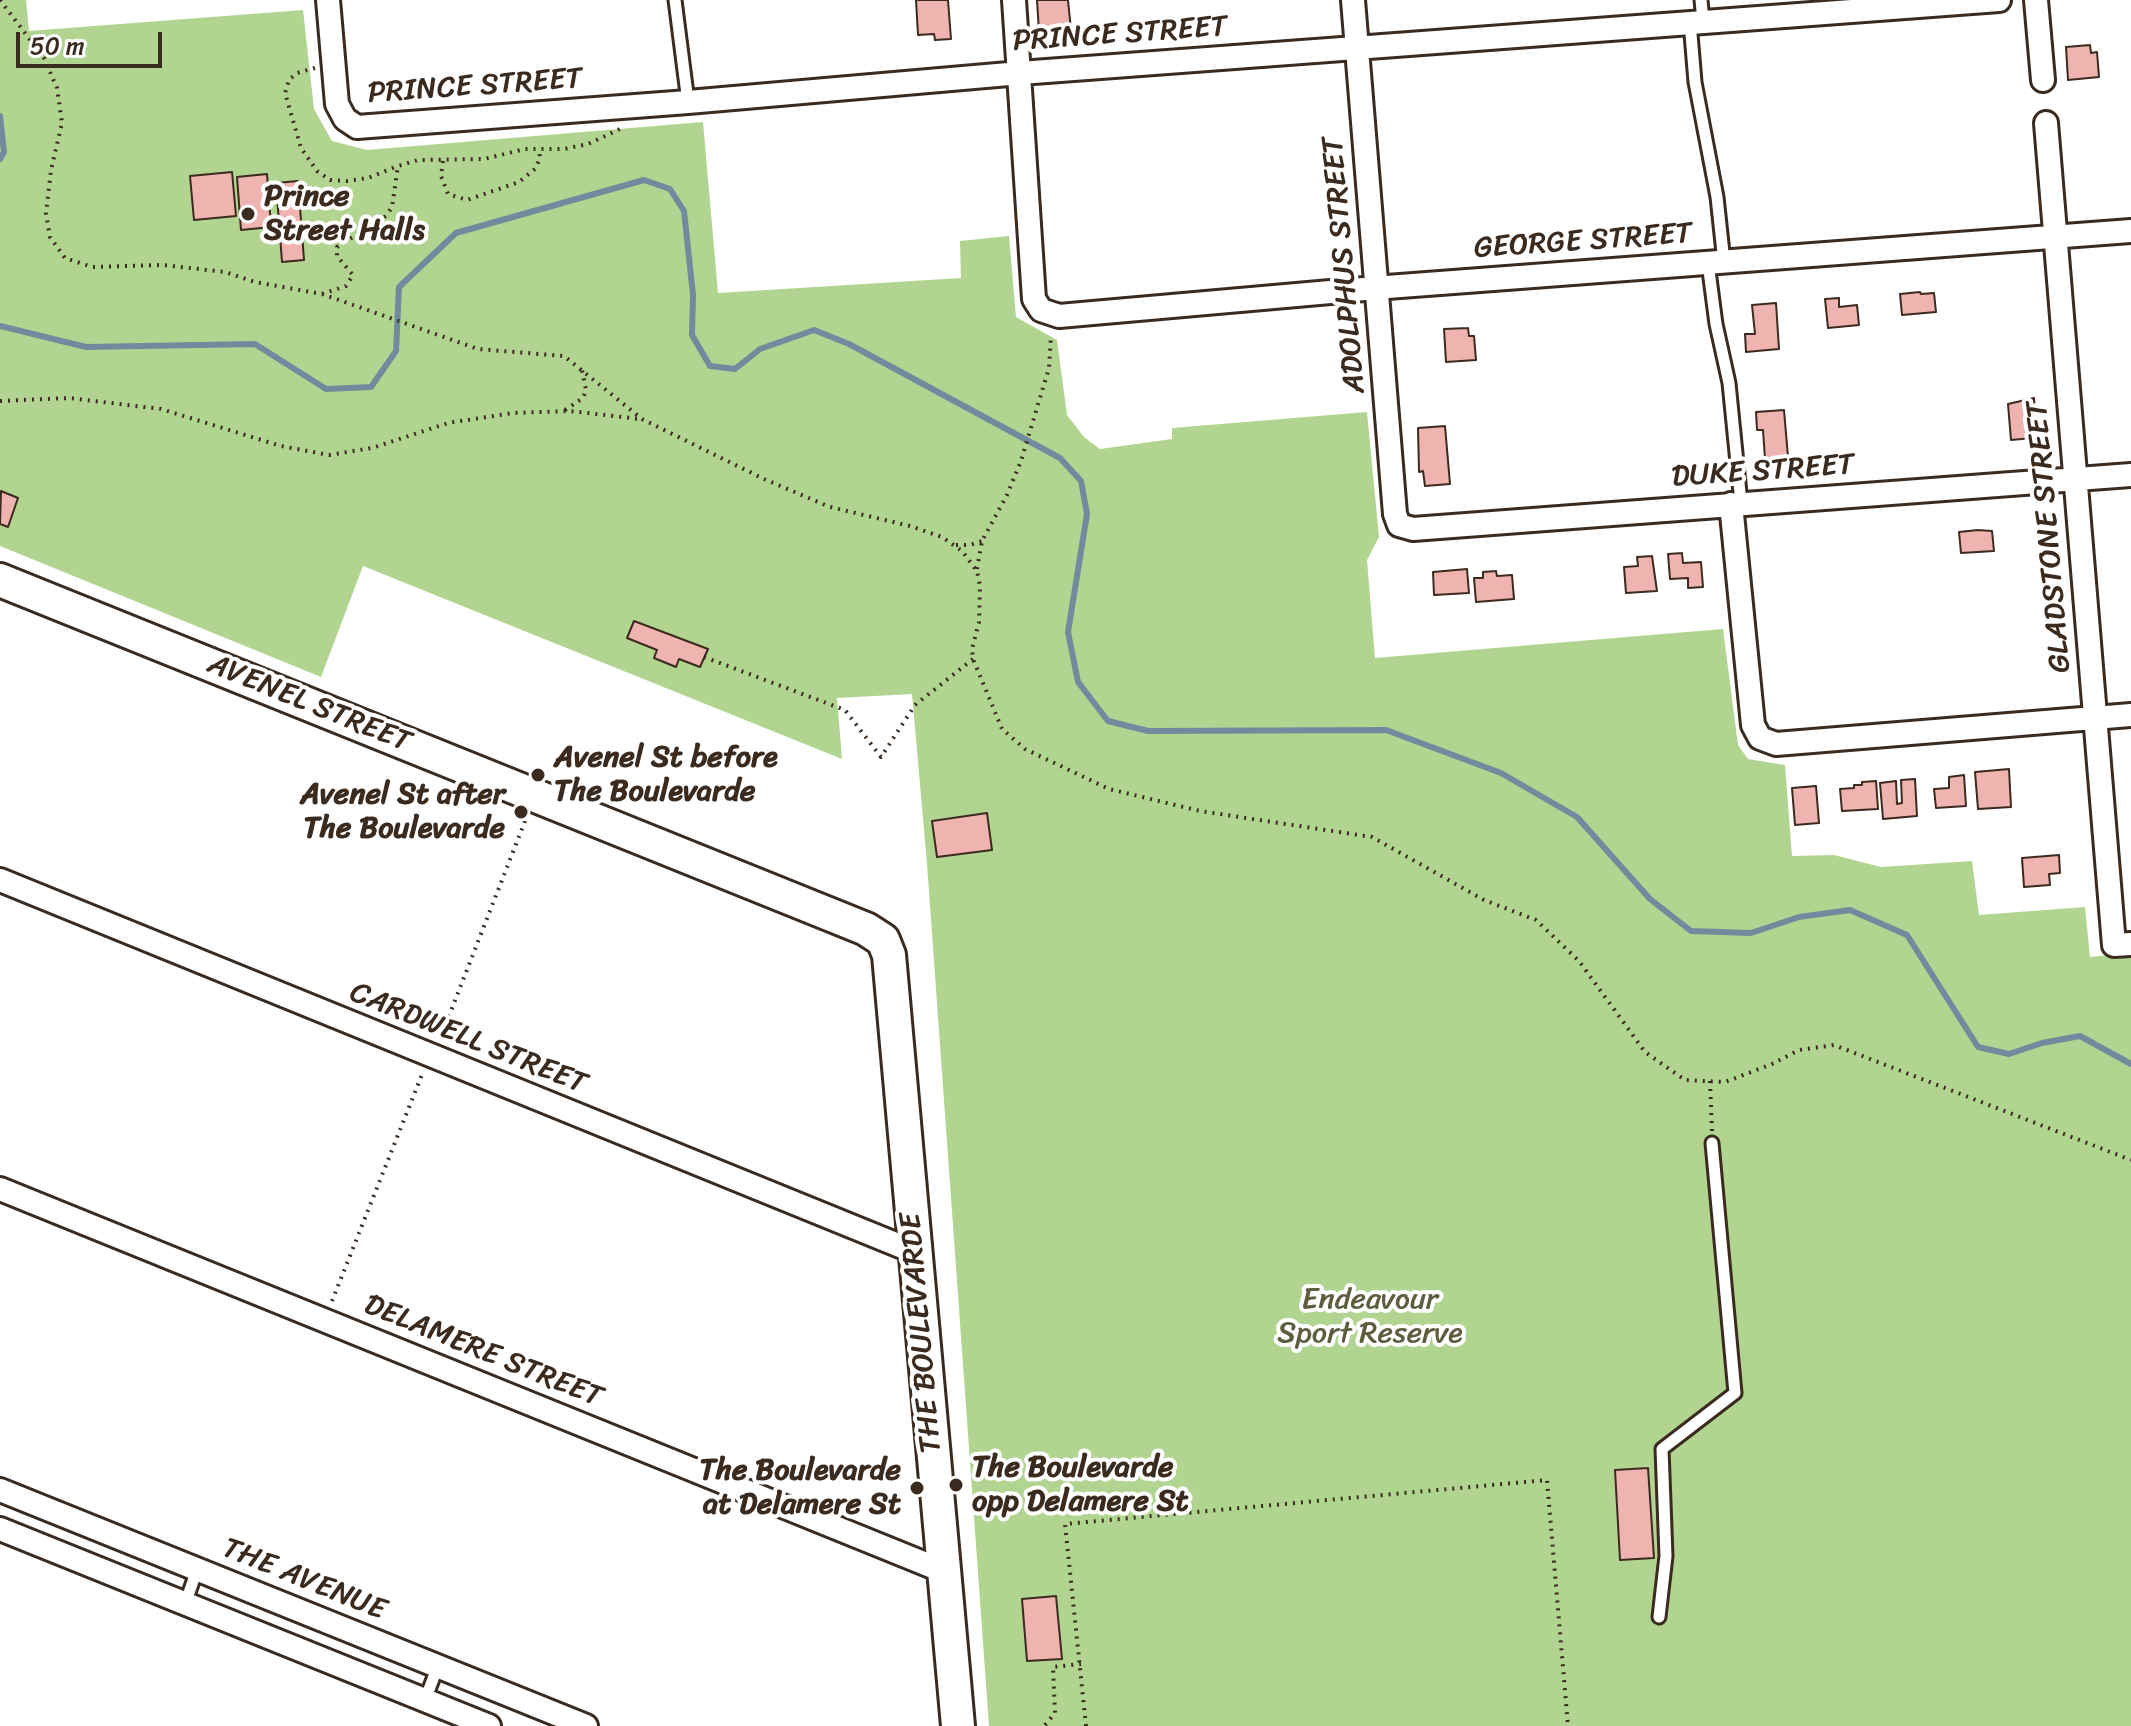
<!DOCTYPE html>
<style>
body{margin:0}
#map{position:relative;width:2131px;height:1726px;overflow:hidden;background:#fff;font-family:Sriracha,sans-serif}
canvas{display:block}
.scale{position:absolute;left:16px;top:32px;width:146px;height:36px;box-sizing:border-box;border:4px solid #3b2a1e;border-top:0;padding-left:10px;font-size:24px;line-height:28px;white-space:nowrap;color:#3b2a1e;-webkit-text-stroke:6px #fff;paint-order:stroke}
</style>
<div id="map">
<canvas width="2131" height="1726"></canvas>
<div class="scale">50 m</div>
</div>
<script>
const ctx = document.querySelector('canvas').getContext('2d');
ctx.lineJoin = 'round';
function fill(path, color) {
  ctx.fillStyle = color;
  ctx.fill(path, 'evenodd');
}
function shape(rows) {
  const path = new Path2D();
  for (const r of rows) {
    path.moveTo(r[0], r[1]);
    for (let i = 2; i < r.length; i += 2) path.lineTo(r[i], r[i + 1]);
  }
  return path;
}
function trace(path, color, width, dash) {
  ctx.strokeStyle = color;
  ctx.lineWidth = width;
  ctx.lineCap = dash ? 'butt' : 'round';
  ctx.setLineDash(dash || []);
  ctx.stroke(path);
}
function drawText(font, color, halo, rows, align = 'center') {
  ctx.font = font + ' Sriracha,sans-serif';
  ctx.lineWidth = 8;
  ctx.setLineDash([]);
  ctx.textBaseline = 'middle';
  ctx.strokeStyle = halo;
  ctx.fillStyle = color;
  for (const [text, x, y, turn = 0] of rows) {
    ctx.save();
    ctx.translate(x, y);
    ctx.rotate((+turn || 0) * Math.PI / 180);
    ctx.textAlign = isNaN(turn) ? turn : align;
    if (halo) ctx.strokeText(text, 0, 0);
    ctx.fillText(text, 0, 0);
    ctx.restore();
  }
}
fill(shape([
 [0,0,26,0,29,31,303,10,314,109,332,141,367,150,703,122,718,293,961,278,960,241,1009,236,1016,317,1057,340,1067,415,1084,437,1100,449,1172,439,1172,428,1367,412,1379,537,1367,560,1375,658,1723,629,1738,745,1748,759,1785,765,1792,856,1834,855,1881,867,1972,861,1979,915,2085,907,2090,957,2131,953,2131,1726,989,1726,927,864,912,694,837,698,842,759,363,566,321,677,0,546]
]), '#b1d590');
trace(shape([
 [0,116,4,152,0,159],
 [0,326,86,347,255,344,326,389,371,387,396,351,399,287,456,233,644,180,670,189,684,211,693,295,692,335,710,366,735,369,760,349,814,330,849,344,1060,458,1081,481,1087,514,1068,632,1078,682,1108,721,1148,731,1386,730,1501,773,1577,817,1650,899,1691,931,1751,933,1799,917,1850,910,1907,935,1978,1047,2009,1054,2042,1043,2080,1036,2131,1064]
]), '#6f8b9d', 6);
const building = shape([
 [916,0,948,0,951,39,935,40,934,34,918,35,916,0],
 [1037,0,1068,0,1071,30,1039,32,1037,0],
 [2090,45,2091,53,2097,52,2099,77,2068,80,2066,47,2090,45],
 [232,172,236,216,194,220,190,176,232,172],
 [267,174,271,227,241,230,237,177,267,174],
 [298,181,304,260,282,262,276,183,298,181],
 [1920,292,1921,294,1934,293,1936,312,1902,315,1900,294,1920,292],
 [1839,298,1839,307,1857,305,1859,325,1828,328,1825,299,1839,298],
 [1776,303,1779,349,1746,352,1745,334,1755,334,1752,305,1776,303],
 [1468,328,1469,336,1474,336,1476,360,1446,362,1444,329,1468,328],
 [2034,398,2036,427,2032,427,2033,438,2011,440,2008,404,2034,398],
 [1784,410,1788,457,1765,459,1763,430,1757,430,1756,412,1784,410],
 [1445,426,1450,484,1425,486,1423,471,1419,472,1418,428,1445,426],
 [1,491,18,498,8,527,0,524,1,491],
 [1978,530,1992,531,1994,551,1961,553,1959,532,1978,530],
 [1682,553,1683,563,1701,562,1703,587,1688,588,1688,578,1670,579,1668,554,1682,553],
 [1652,556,1657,591,1626,593,1624,567,1638,566,1637,557,1652,556],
 [1467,569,1469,593,1434,595,1433,572,1467,569],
 [1496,571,1497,576,1512,575,1514,599,1476,602,1474,578,1483,578,1483,572,1496,571],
 [634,621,708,649,700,667,679,659,676,667,654,658,657,650,627,638,634,621],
 [2009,769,2011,807,1978,809,1975,772,2009,769],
 [1964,775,1966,806,1936,808,1934,789,1949,788,1949,777,1964,775],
 [1915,779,1917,816,1883,819,1880,783,1896,781,1897,804,1902,803,1901,780,1915,779],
 [1876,781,1878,809,1842,811,1840,789,1854,788,1854,785,1862,785,1862,782,1876,781],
 [1816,786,1819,823,1795,825,1792,788,1816,786],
 [987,813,992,850,937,857,932,821,987,813],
 [2059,855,2060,873,2049,874,2050,885,2024,887,2022,858,2059,855],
 [1648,1468,1654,1558,1620,1560,1615,1470,1648,1468],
 [1056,1596,1062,1659,1027,1661,1022,1599,1056,1596]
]);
fill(building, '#efb4af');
trace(building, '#3b2a1e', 2);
const lane = shape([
 [675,0,688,102],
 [1701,0,1703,21],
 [1690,22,1695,82,1717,197,1724,262],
 [1708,263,1716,324,1729,383,1741,503],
 [185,1604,197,1570],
 [1659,1617,1666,1556,1662,1449,1735,1393,1712,1143],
 [425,1700,438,1666]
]);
const street = shape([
 [328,0,337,104,345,119,357,127,688,102,1020,73,1999,0],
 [1014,0,1034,299,1041,310,1059,316,1387,287,2131,231],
 [1353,0,1395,514,1399,525,1413,529,2131,475],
 [2036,0,2043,80],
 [2046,123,2114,945,2131,944],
 [1731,504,1753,725,1760,738,1776,744,2131,715],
 [0,880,915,1252],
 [0,1189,943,1571],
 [0,1490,586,1726],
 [0,1529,489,1726]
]);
const secondary = shape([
 [0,580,866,929,883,940,889,955,958,1726]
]);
trace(lane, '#3b2a1e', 17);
trace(street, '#3b2a1e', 28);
trace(secondary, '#3b2a1e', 38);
trace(shape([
 [0,0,44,58,57,88,62,123,51,170,46,214,50,237,65,258,92,267,163,265,225,272,255,282,322,294,478,349,564,356,642,419,764,479,830,507,910,526,942,537,962,551,977,571,980,586,979,622,972,649,973,659,1002,729,1025,749,1109,789,1200,811,1372,837,1484,900,1536,920,1579,961,1645,1052,1685,1080,1725,1082,1772,1064,1799,1050,1834,1045,2131,1160],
 [315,68,297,73,289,80,285,93,301,148,317,171,330,180,347,181,368,178,398,166],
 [443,161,441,176,448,194,467,200,519,182,535,169,540,158,539,148],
 [322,294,346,286,353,275,337,256,337,247,386,216,392,207,398,166,418,160,484,159,525,149,564,149,588,144,620,129],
 [0,401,69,398,161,409,281,446,329,455,372,448,448,423,513,413,570,411,640,419],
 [565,410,583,398,586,390,582,370],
 [956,545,970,545,982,541],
 [977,569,982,541,1007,495,1021,461,1049,368,1051,336],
 [704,657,845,710,881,757,915,705,973,659],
 [440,1039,527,816],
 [1710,1081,1712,1131],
 [332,1301,423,1072],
 [1045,1725,1055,1713,1053,1667,1081,1664],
 [1086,1726,1065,1524,1547,1480,1568,1726]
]), '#3b2a1e', 4, [2, 6]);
trace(lane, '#fff', 11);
trace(street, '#fff', 22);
trace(secondary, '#fff', 32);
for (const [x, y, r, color] of [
 [248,214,8,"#3b2a1e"],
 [538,775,8,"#3b2a1e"],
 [521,812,8,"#3b2a1e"],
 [956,1485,8,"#3b2a1e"],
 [917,1488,8,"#3b2a1e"]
]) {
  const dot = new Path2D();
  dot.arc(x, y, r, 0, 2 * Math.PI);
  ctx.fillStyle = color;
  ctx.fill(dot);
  trace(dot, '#fff', 3);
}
drawText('30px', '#3b2a1e', '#fff', [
 ["PRINCE STREET",1120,35,-4],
 ["PRINCE STREET",475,87,-4],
 ["GEORGE STREET",1583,242,-4],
 ["ADOLPHUS STREET",1345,265,-95],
 ["DUKE STREET",1763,472,-4],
 ["GLADSTONE STREET",2050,537,-95],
 ["AVENEL STREET",309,704,22],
 ["CARDWELL STREET",468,1039,22],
 ["THE BOULEVARDE",922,1333,-95],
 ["DELAMERE STREET",483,1352,22],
 ["THE AVENUE",304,1580,22]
]);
drawText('bold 30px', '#3b2a1e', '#fff', [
 ["Prince",264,197],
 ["Street Halls",264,231],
 ["Avenel St before",554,758],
 ["The Boulevarde",554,792],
 ["Avenel St after",505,795,"right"],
 ["The Boulevarde",505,829,"right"],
 ["The Boulevarde",972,1468],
 ["opp Delamere St",972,1502],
 ["The Boulevarde",901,1471,"right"],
 ["at Delamere St",901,1505,"right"]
], 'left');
drawText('30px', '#5e5d40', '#fff', [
 ["Endeavour",1370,1300],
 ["Sport Reserve",1370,1334]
]);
</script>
